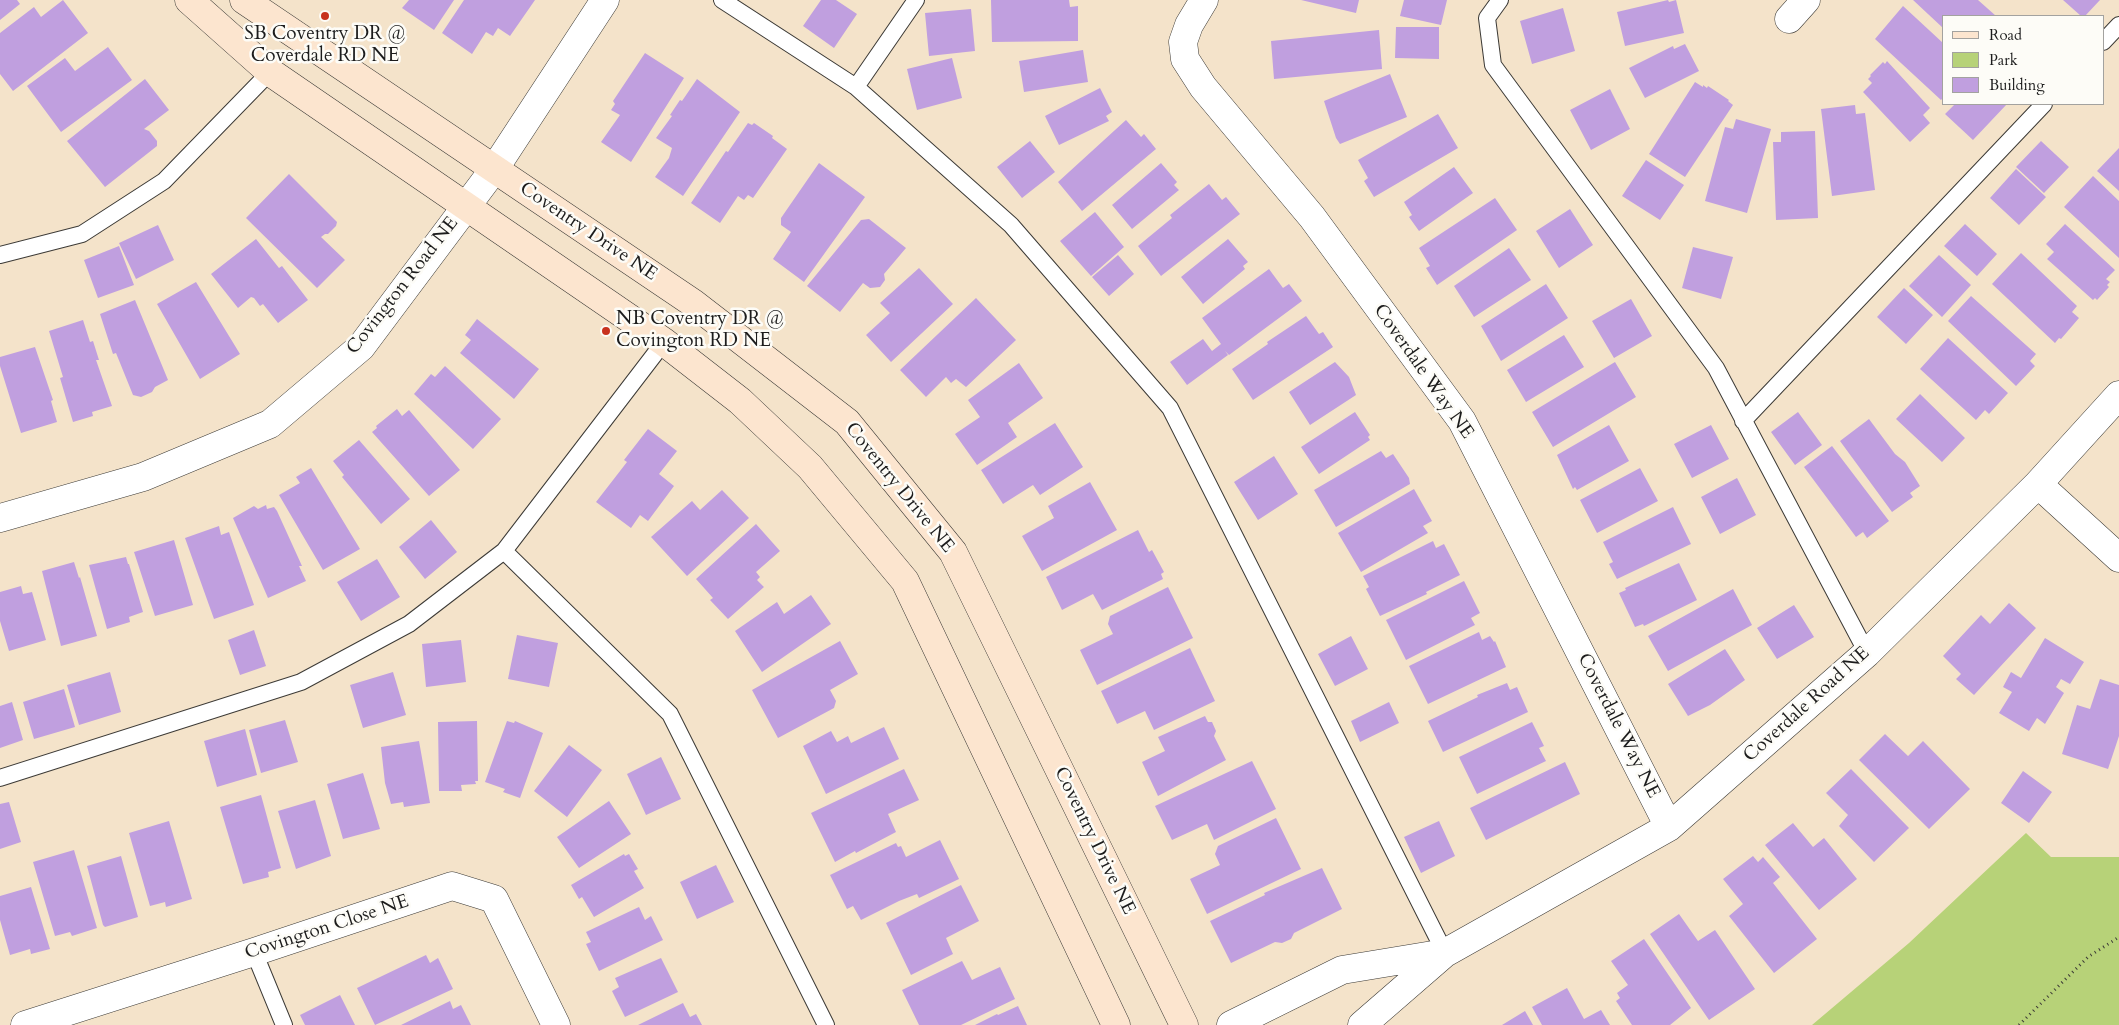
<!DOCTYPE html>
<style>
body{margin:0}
#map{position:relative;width:2119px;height:1025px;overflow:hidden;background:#f4e3ca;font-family:Cardo,serif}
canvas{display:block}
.legend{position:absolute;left:1942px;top:15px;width:162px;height:90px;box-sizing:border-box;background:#fdfcf7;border:1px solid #a3a29f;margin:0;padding:6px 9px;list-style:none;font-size:15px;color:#1c1c1c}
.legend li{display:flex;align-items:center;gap:10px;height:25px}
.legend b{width:25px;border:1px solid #a3a29f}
</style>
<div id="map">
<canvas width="2119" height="1025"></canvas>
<ul class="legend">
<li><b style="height:6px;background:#fce5cf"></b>Road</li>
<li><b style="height:14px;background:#b7d278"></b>Park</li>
<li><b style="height:14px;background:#c09fdf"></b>Building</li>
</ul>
</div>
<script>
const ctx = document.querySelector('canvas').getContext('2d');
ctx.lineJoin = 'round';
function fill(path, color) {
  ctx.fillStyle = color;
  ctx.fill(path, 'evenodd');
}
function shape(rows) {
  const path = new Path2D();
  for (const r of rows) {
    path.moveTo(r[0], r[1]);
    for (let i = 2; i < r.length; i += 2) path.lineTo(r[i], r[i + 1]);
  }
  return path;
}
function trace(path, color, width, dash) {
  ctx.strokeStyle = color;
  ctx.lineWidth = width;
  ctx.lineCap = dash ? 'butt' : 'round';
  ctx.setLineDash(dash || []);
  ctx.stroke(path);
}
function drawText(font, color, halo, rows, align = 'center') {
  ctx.font = font + ' Cardo,serif';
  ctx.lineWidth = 5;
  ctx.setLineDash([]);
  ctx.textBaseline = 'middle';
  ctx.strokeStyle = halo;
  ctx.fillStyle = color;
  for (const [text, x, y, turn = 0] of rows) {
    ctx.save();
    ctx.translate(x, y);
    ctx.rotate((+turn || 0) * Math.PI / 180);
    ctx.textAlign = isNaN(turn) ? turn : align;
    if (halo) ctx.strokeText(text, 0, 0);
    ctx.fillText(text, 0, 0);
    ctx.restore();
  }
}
fill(shape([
 [2026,833,2051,857,2119,857,2119,1025,1812,1025,1909,943]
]), '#b7d278');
fill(shape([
 [0,0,17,0,20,4,0,20],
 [63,0,88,33,13,91,0,74,0,33,34,7,41,17],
 [409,0,454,0,434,30,402,8],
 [464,0,535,0,510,36,498,28,493,36,486,32,472,54,442,33],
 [821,0,836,0,857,14,834,48,803,26],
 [991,0,1069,0,1070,7,1078,6,1078,41,992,42],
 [1301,0,1359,0,1356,13],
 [1404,0,1447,0,1441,25,1400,16],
 [1668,0,1669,2,1676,0,1684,33,1625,46,1617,12],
 [1913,0,1978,0,1996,16,1943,16,1943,28],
 [2063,0,2100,0,2085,16,2081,16],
 [1903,6,1943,43,1943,98,1941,100,1875,39],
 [1563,8,1575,51,1532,64,1520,21],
 [971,9,975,51,929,56,925,13],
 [1396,27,1439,27,1439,59,1395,58],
 [1379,30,1382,69,1274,79,1271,41],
 [1685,44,1699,71,1645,98,1629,68,1673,46,1674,49],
 [108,47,132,80,61,132,27,86,65,58,75,71],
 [1083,50,1088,82,1024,92,1019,61],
 [645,53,684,78,631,162,601,142,620,115,611,110,615,104,613,101],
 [952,58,962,98,917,110,907,69],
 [1887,61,1930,108,1923,115,1930,123,1910,142,1863,92,1872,83,1868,79,1871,76,1870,75,1883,62,1885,64],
 [1390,74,1407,117,1340,144,1336,138,1324,101],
 [145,79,169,110,144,129,149,131,157,141,157,146,105,187,67,141],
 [697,79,740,112,683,196,655,177,669,158,672,148,656,138,672,116,670,115,680,100,682,101],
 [1695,82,1703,87,1703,85,1707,88,1708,86,1729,100,1728,101,1733,105,1685,177,1649,154],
 [1100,88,1112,112,1106,116,1109,121,1059,145,1045,116],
 [1610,89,1630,129,1591,150,1570,110],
 [1955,104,2007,104,1973,140,1945,114],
 [1855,105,1856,114,1865,113,1875,190,1832,196,1821,109],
 [1438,114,1458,148,1374,197,1364,181,1368,178,1358,160],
 [1736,119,1771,129,1747,213,1705,201,1725,127,1733,129],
 [1126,120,1141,137,1144,134,1156,149,1082,211,1058,182],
 [748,123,752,125,754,123,773,136,772,138,787,149,753,198,748,195,744,200,738,196,720,223,691,203,726,151,728,152],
 [1815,131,1818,218,1776,220,1773,142,1781,142,1781,132],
 [1030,141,1055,172,1022,198,997,167],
 [2041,141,2069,167,2044,193,2016,167],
 [2119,148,2119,191,2097,171],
 [1646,160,1684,185,1660,220,1622,196],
 [819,163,865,197,804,282,773,259,791,232,781,225,781,218],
 [1161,163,1177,182,1174,185,1179,190,1132,229,1112,205],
 [1454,167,1473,193,1419,231,1409,217,1412,215,1404,202],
 [2016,169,2046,197,2019,225,1990,198],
 [289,174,337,222,336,226,328,234,325,234,321,237,345,260,317,288,246,218],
 [2093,176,2119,201,2119,258,2064,207],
 [1209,184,1222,200,1226,197,1240,214,1161,276,1138,246,1172,218,1170,215],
 [1495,198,1517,230,1437,285,1426,268,1430,266,1419,248],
 [1570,209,1593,245,1559,268,1536,231],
 [1095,212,1124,247,1091,276,1060,241],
 [869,219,906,248,884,274,885,280,880,287,870,288,863,283,840,312,807,286,861,220],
 [1965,224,1997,254,1977,276,1944,246],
 [2065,224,2115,270,2106,279,2110,282,2107,285,2109,287,2097,300,2095,298,2093,300,2047,259,2054,252,2046,244],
 [158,225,174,260,136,279,119,243],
 [256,239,279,268,282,266,308,300,278,323,263,304,260,306,254,298,251,297,238,308,211,274],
 [1228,239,1248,262,1243,266,1245,269,1203,304,1181,277],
 [119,246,134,285,98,298,84,260],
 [1693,247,1733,257,1721,299,1682,288],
 [1509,248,1531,280,1474,317,1454,286],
 [2021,253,2077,306,2072,312,2079,318,2061,339,2059,338,2055,343,1992,284],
 [1118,255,1134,274,1109,296,1092,277],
 [1939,255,1971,285,1942,317,1909,286],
 [919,268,953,304,891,362,866,335,890,313,880,303],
 [1269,269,1283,288,1289,284,1302,301,1229,355,1225,351,1228,355,1187,385,1170,362,1203,339,1212,351,1221,344,1202,318],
 [196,282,240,354,200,379,157,304],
 [1546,284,1568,318,1501,361,1481,326],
 [1904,288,1933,315,1906,344,1877,317],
 [1971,296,2036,354,2030,361,2035,366,2016,386,1948,321],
 [976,298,1016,340,966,387,956,379,951,383,946,377,926,397,900,370],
 [1631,299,1652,336,1614,358,1592,321],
 [135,300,168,380,155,387,152,392,141,397,133,395,116,353,113,354,100,314],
 [1306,316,1319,334,1323,332,1333,347,1253,400,1232,369,1268,344,1267,342],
 [477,319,539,369,514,399,460,353,471,340,465,335],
 [83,320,90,342,93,341,99,360,96,360,112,406,92,412,93,416,73,422,60,378,63,377,49,331],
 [1564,335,1584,367,1526,402,1507,370],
 [1948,338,2008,393,1989,414,1985,410,1976,420,1920,369],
 [35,347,53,400,51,401,57,422,21,433,0,366,0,357],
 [1335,362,1349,377,1356,395,1310,425,1289,392],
 [1615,362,1636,397,1553,447,1532,412],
 [1019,363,1043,398,1008,423,1017,437,977,465,955,434,980,417,968,400],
 [445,366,501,419,473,449,414,394,431,374,435,377],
 [1920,394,1965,438,1942,462,1896,419],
 [397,409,402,416,409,410,460,470,429,496,372,432,377,428,376,426],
 [1355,412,1370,435,1368,437,1370,440,1319,474,1301,447],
 [1798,412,1822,445,1795,465,1771,432],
 [1869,419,1895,454,1905,462,1920,486,1910,493,1913,497,1892,512,1840,441],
 [1055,423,1083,467,1040,495,1033,485,1003,504,981,470],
 [1609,425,1629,461,1577,490,1575,487,1573,489,1557,455],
 [1711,425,1729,459,1692,478,1674,444],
 [648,429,677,451,659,474,674,486,648,521,640,515,631,528,596,502,627,462,624,460],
 [359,440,410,499,381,524,342,477,344,475,333,461],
 [1832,446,1889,521,1867,538,1863,532,1856,537,1804,467],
 [1381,451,1386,458,1393,454,1409,478,1410,484,1336,527,1314,490],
 [1274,456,1298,494,1258,520,1234,482],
 [311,468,360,549,323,570,279,495,300,483,296,477],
 [1640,468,1658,501,1597,533,1580,500],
 [1737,478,1756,515,1720,534,1701,497],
 [1090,482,1117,530,1042,571,1022,536,1054,518,1048,506],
 [1414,489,1432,521,1423,526,1428,533,1361,572,1338,533],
 [722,490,749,518,687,576,651,537,692,501,700,510],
 [266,505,267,509,274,507,277,511,302,566,299,566,306,581,268,598,233,518,254,506,258,509],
 [1673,507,1691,544,1617,579,1609,564,1613,562,1603,542],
 [431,520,457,552,425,579,399,547],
 [756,524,780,551,756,572,760,577,757,580,764,587,728,619,710,600,713,598,696,579],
 [219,526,221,535,229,532,254,605,214,619,185,538],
 [1138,530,1149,552,1152,550,1164,572,1161,574,1163,579,1102,610,1093,594,1062,610,1046,577],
 [174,540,193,605,155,616,134,552],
 [1433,541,1436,548,1444,544,1460,575,1426,592,1427,594,1380,616,1366,589,1369,587,1363,576],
 [126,557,128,564,129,564,143,612,129,617,130,622,107,629,89,565],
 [377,559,400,597,361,621,337,582],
 [74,562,79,578,80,577,97,636,61,646,42,571],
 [1679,563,1697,600,1644,626,1643,624,1635,627,1619,593,1626,590,1625,588],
 [1464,581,1480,613,1471,618,1475,625,1406,660,1386,620],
 [21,586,23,594,32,592,46,640,9,651,0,621,0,592],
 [1168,587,1193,638,1097,685,1080,650,1113,634,1108,624,1110,616],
 [1733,589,1752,625,1668,671,1648,636],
 [811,595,831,624,762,672,735,631,777,602,784,614],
 [2009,603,2036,628,1974,695,1956,679,1961,674,1943,656,1981,615,1990,624],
 [1794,605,1814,637,1777,659,1757,628],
 [254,630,266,666,240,675,228,640],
 [1479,632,1482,640,1490,636,1494,642,1495,641,1506,667,1428,704,1409,666],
 [517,635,558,643,549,687,508,679],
 [1351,636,1368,669,1335,686,1318,654],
 [2045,638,2084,662,2070,684,2061,679,2056,687,2064,693,2045,724,2037,718,2029,731,1999,713,2012,692,2003,687,2011,672,2021,678],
 [461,640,466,682,426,687,422,644],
 [840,641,858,674,830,690,836,701,834,708,778,738,752,690],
 [1190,648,1215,701,1154,730,1145,711,1117,724,1101,691],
 [1725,649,1745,680,1710,705,1688,716,1668,684],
 [110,672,121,712,79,725,67,685],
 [393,672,406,715,363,728,350,685],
 [2100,679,2119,685,2119,736,2108,769,2062,754,2077,705,2090,709],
 [1507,683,1510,690,1517,687,1528,712,1443,752,1428,721,1478,697,1477,695],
 [64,689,75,727,34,739,23,702],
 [12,702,23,740,0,748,0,706],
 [1389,702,1399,723,1360,742,1351,721],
 [1205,716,1208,722,1212,722,1216,731,1214,736,1226,760,1158,796,1142,762,1165,751,1158,737],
 [285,720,298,762,261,773,249,730],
 [477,721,478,781,475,781,476,784,461,785,462,791,439,791,438,722],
 [507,721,514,723,515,721,543,733,520,798,503,792,505,789,485,782],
 [1532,722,1544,746,1539,748,1546,761,1477,794,1459,757],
 [884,727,899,759,826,794,803,746,831,731,837,742,848,736,851,743],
 [245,729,257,775,217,787,204,741],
 [1885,734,1908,756,1923,741,1970,789,1929,829,1859,760],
 [419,741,430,803,404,807,403,802,391,804,385,783,381,747],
 [569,745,602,770,567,817,534,791],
 [661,757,681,799,646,815,627,774],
 [1252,761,1276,809,1214,840,1207,824,1172,840,1155,806],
 [1565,762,1580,794,1486,840,1470,808],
 [904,769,919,800,888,814,896,832,856,853,855,851,835,862,811,813],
 [1851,769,1909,828,1874,862,1839,826,1848,815,1826,793],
 [2023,771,2052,792,2029,823,2001,803],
 [363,773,380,829,343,839,327,784],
 [261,795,281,868,268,872,269,877,243,884,220,807],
 [315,800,331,856,296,869,278,811],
 [609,801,631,834,579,868,557,837],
 [9,802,21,842,0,849,0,804],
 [1276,818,1301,869,1207,914,1190,879,1220,865,1215,854,1218,846],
 [169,821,192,899,166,907,165,902,150,906,129,833],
 [1439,821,1455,856,1421,873,1404,837],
 [1793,823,1813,847,1824,838,1857,879,1819,910,1765,845],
 [940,840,959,879,919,898,917,894,899,901,861,920,853,906,847,909,830,875,896,843,898,847,901,846,906,857],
 [74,850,97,928,72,936,70,932,55,936,33,862],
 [624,854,625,856,629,854,638,869,634,871,644,888,594,917,582,897,579,899,571,885],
 [121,856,138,917,105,927,103,925,87,866],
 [1753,856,1758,862,1763,857,1780,877,1773,883,1817,939,1774,973,1729,916,1743,904,1723,879],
 [716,865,734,902,697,919,680,882],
 [1322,868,1342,909,1294,933,1291,939,1282,943,1275,942,1231,963,1210,921,1265,895,1264,893],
 [961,885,979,921,946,938,953,954,911,975,886,923],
 [31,887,50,949,31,954,30,949,10,955,0,920,0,896],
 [639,907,645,920,651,916,663,940,599,971,586,944,591,942,586,932],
 [1679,914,1698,941,1715,930,1755,989,1709,1020,1650,934],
 [1644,939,1691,1008,1670,1025,1632,1025,1616,1001,1620,998,1617,993,1628,985,1611,961],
 [426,955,430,963,438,958,453,989,375,1025,357,988],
 [661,958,678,992,625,1017,612,991,619,987,615,978],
 [962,961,972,980,1000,967,1015,999,961,1025,919,1025,902,990],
 [1567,988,1584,1019,1601,1010,1610,1025,1542,1025,1532,1007],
 [340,995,355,1025,305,1025,300,1015],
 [450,1001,453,1009,461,1005,471,1025,401,1025],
 [683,1003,690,1017,696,1014,702,1025,638,1025],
 [1018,1006,1027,1025,975,1025,997,1014,998,1015],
 [1525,1011,1533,1025,1502,1025]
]), '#c09fdf');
const lane = shape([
 [722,0,856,87,1011,225,1170,408,1445,953],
 [1500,0,1487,18,1493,65,1716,368,1867,653],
 [2103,42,2119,25],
 [856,87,916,0],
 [0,255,82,234,164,181,270,72],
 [1743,421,2044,104],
 [504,551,670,714,826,1025],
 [0,778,301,682,409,624,504,551,664,342],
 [254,952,284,1025]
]);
const street = shape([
 [1204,0,1189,25,1183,42,1185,59,1203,87,1312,217,1462,421,1669,827],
 [1789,19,1806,0],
 [2038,484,2119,558],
 [0,518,143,477,270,424,361,347,495,168,605,0],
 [25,1025,254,952,452,886,494,899,556,1025],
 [1231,1025,1342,970,1445,953],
 [1362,1025,1445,953,1669,827,1867,653,2038,484,2119,395]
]);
const secondary = shape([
 [189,0,270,72,664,342,740,401,810,467,905,581,1116,1025],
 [244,0,693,303,847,422,953,552,1184,1025]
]);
trace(lane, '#3c3a36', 18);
trace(street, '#3c3a36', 29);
trace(secondary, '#3c3a36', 29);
trace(shape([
 [2019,1025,2088,957,2119,937]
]), '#3c3a36', 3, [1, 4]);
trace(lane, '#fff', 16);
trace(street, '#fff', 28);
trace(secondary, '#fce5cf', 28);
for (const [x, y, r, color] of [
 [325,16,5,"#c8321e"],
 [606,331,5,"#c8321e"]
]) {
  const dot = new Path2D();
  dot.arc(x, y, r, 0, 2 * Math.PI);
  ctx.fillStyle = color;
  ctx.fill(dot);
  trace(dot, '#fdfcf7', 2);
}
drawText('19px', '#1c1c1c', '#fdfcf7', [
 ["SB Coventry DR @",325,35],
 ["Coverdale RD NE",325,57],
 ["NB Coventry DR @",616,320,"left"],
 ["Covington RD NE",616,342,"left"]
]);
drawText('19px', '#1c1c1c', '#fdfcf7', [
 ["Coventry Drive NE",588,232,34],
 ["Covington Road NE",403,286,-52],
 ["Coverdale Way NE",1423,372,55],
 ["Coventry Drive NE",899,488,51],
 ["Coverdale Road NE",1807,705,-42],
 ["Coverdale Way NE",1618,726,63],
 ["Coventry Drive NE",1094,841,64],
 ["Covington Close NE",327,928,-18]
]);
</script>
